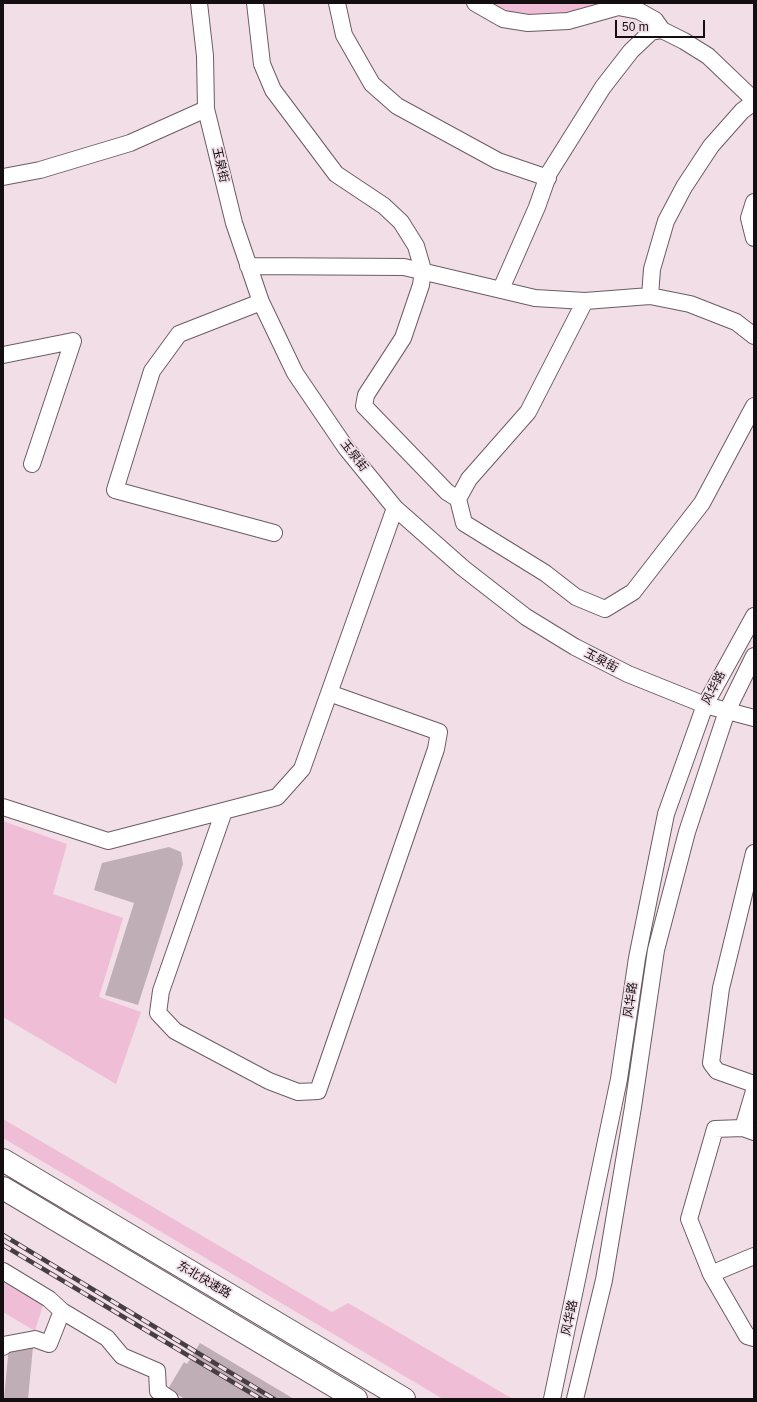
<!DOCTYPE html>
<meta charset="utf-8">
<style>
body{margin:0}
#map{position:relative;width:757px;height:1402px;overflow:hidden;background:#f1dee7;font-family:Helvetica,sans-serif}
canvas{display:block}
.frame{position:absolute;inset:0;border:4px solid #140e11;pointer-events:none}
.scale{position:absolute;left:615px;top:20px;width:90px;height:18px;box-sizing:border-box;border:2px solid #140e11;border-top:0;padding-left:5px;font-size:12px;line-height:14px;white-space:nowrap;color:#140e11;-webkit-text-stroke:3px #f1dee7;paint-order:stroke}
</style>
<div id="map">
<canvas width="757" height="1402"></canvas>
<div class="frame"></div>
<div class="scale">50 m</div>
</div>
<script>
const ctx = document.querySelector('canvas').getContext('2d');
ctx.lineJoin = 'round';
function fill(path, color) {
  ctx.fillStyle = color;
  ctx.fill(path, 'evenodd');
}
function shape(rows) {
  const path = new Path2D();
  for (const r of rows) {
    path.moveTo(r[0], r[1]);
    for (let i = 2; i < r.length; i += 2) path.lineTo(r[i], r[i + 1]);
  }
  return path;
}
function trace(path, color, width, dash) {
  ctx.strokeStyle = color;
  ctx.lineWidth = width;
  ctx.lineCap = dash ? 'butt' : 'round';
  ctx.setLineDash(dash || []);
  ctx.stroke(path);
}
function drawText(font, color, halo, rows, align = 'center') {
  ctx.font = font + ' Helvetica,"Noto Sans SC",sans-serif';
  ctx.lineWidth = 3.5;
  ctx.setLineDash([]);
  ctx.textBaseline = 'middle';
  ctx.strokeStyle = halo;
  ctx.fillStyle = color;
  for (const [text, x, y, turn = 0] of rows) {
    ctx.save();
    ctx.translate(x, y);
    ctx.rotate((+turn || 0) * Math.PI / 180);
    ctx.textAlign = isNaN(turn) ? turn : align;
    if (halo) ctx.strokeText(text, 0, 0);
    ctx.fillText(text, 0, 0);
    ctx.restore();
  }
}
fill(shape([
 [492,3,603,3,592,8,546,23,515,16],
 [3,821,67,844,53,894,123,918,99,997,141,1012,116,1084,3,1017],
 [3,1119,332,1312,348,1303,513,1399,443,1399,3,1138],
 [3,1281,43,1305,35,1331,3,1312]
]), '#f0bdd6');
fill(shape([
 [169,847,181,852,183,864,138,1005,105,995,134,903,94,890,102,863],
 [200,1343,294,1399,185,1399,168,1389,184,1362,187,1364],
 [9,1345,33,1347,28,1399,4,1399]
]), '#c0aeb6');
const minor = shape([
 [199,3,205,56,206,109,234,223,261,302,295,373,346,448,395,508,463,568,526,617,575,647,628,674,705,705,754,718],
 [255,3,262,64,273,90,336,174,384,206,401,222,416,246,423,270,421,285,403,338,366,395,364,406,447,492,458,499],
 [337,3,344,35,372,84,397,106,498,161,548,178],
 [475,3,503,19,528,23,568,21,618,7,639,11,655,20,662,30,684,41,708,56,754,100],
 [3,177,40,170,130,143,206,109],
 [754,202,749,218,754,238],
 [248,266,404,267,535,298,585,301,650,296,690,304,736,322,754,336],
 [501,289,537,207,549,173,603,87,631,51,651,32,662,30],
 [650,296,652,269,666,221,684,187,711,146,742,111,754,102],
 [585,301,528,412,469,479,458,499,464,523,545,573,576,597,605,609,633,592,702,503,754,406],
 [261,302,179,334,152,371,115,490,274,533],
 [3,355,73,341,32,464],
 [3,807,108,841,277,797,302,769,395,508],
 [224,811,161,991,158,1013,175,1031,269,1081,298,1092,318,1091,436,749,439,732,329,693],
 [754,853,721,988,711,1063,717,1071,754,1084],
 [743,1128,754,1091],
 [754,1132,743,1128,715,1129,689,1219,711,1274,747,1336,754,1338],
 [3,1271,49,1299,62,1311],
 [711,1274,754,1256],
 [3,1347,3,1345,35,1339,49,1344,62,1311,107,1338,122,1356,157,1371,158,1391,170,1399],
 [552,1399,619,1079,637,958,666,814,705,705,754,616],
 [575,1399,604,1280,633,1107,656,950,687,832,727,711,754,656]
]);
const highway = shape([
 [3,1160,404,1399],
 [3,1188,356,1399]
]);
trace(minor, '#6c5c64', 18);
trace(highway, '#6c5c64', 24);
trace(minor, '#fff', 16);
trace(highway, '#fff', 22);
const rail = shape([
 [3,1235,274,1399],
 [3,1245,261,1399]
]);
trace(rail, '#473e42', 4.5);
trace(rail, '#f1dee7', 3, [9]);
drawText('12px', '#140e11', '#f1dee7', [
 ["玉泉街",220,165,77],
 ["玉泉街",354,456,52],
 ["玉泉街",601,661,28],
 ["风华路",714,688,-63],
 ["风华路",631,1000,-82],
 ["东北快速路",204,1280,31],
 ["风华路",570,1318,-78]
]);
</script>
